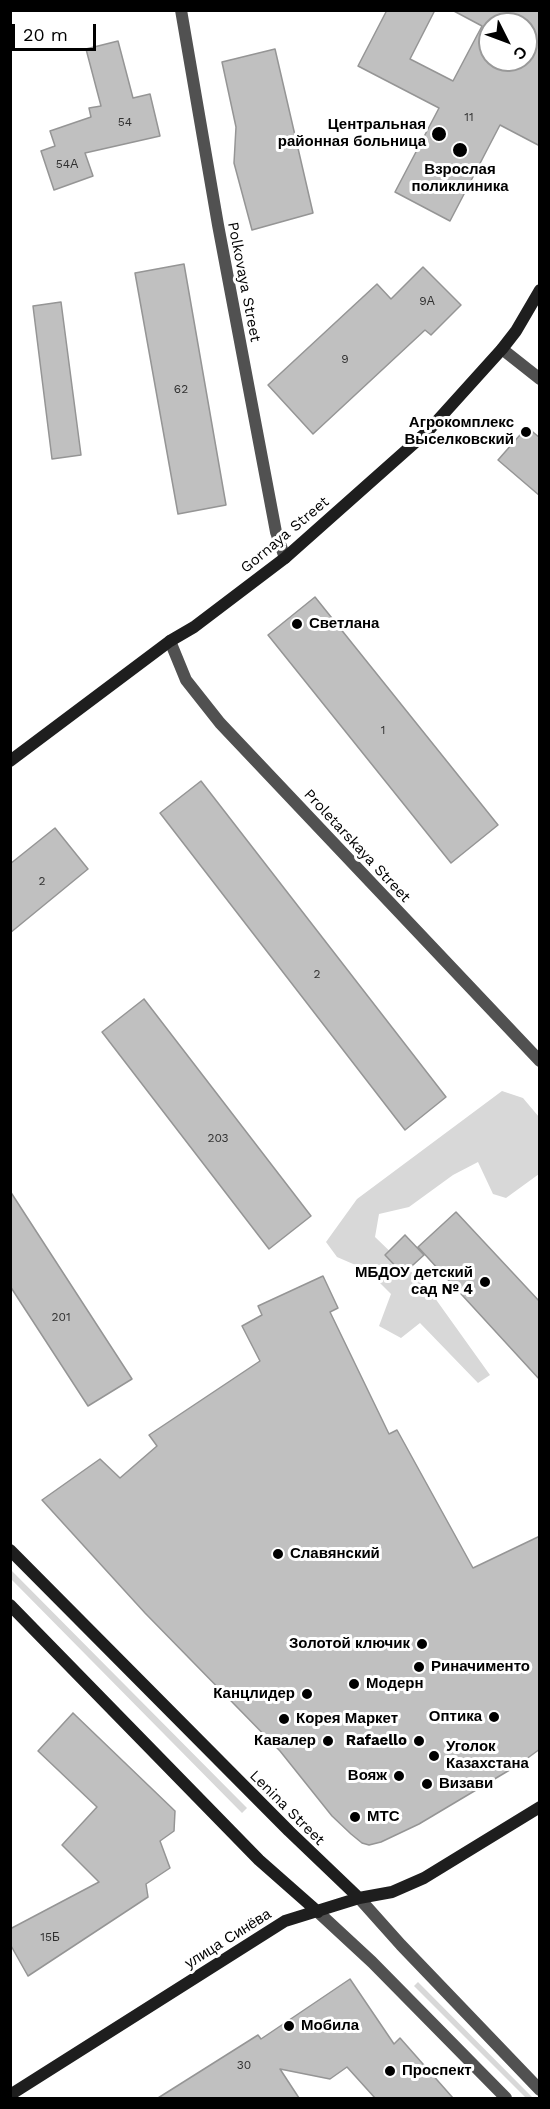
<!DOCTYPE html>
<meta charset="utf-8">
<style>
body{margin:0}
#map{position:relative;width:550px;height:2109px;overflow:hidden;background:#fff;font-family:"Work Sans",sans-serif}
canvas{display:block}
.frame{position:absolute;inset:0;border:12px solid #000;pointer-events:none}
.north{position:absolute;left:478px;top:12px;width:60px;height:60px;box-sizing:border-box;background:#fff;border:2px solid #999;border-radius:50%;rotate:132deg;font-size:16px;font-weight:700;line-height:24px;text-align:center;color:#000}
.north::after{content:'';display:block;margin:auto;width:21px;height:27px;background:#000;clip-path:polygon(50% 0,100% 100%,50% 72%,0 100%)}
.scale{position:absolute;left:12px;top:24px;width:84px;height:27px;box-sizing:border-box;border:3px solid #000;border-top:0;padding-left:8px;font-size:18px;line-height:21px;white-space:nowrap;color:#000;-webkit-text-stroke:4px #fff;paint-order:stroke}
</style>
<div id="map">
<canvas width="550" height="2109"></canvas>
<div class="frame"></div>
<div class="north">С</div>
<div class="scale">20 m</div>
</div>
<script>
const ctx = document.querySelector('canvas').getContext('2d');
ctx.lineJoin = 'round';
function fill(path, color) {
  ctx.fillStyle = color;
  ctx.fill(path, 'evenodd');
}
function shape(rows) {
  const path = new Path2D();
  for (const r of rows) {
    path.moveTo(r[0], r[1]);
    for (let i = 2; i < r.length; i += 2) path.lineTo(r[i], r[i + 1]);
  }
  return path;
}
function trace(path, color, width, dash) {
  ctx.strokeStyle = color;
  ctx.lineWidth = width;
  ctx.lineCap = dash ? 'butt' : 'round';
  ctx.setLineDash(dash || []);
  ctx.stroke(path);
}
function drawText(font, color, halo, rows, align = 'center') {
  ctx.font = font + ' "Work Sans",sans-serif';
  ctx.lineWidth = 6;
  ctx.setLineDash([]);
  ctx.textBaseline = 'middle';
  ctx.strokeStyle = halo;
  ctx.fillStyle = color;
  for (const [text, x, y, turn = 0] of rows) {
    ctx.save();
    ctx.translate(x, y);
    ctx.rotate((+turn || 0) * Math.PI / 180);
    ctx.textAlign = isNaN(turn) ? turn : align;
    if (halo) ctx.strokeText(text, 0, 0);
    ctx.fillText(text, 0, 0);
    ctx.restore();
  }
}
fill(shape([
 [502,1091,523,1098,539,1117,539,1174,506,1198,493,1194,478,1162,453,1175,409,1207,379,1214,375,1237,427,1287,490,1375,478,1383,420,1323,401,1338,379,1326,391,1294,367,1270,337,1257,326,1242,357,1199],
 [10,1569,247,1808,242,1813,11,1579],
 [418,1982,533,2098,526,2098,414,1986]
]), '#d8d8d8');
const building = shape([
 [387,10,435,10,410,59,453,81,482,26,452,10,540,10,540,146,500,125,450,221,395,192,439,108,358,66,387,10],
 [490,24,526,24,526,60,490,60,490,24],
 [118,41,133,98,150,94,160,136,85,153,93,176,54,190,41,151,55,146,50,131,91,117,89,108,101,106,86,49,118,41],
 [275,49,313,213,252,230,234,163,236,127,222,62,275,49],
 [184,264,226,505,178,514,135,273,184,264],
 [423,267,461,305,431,335,425,330,313,434,268,385,377,284,391,299,423,267],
 [61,302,81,455,52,459,33,306,61,302],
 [527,427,540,438,540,496,498,460,527,427],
 [315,597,498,825,451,863,268,635,315,597],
 [201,781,446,1097,405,1130,160,813,201,781],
 [55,828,88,869,10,933,10,864,55,828],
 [144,999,311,1216,269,1249,102,1032,144,999],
 [10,1191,132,1379,88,1406,10,1286,10,1191],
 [456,1212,540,1302,540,1380,418,1247,456,1212],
 [405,1235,424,1255,403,1274,385,1255,405,1235],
 [323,1276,338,1308,330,1312,389,1434,397,1430,473,1568,540,1536,540,1749,518,1765,419,1824,381,1842,369,1845,362,1843,351,1834,332,1816,280,1751,145,1613,42,1500,100,1459,120,1478,157,1446,149,1435,260,1361,242,1326,262,1315,258,1306,323,1276],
 [73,1713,175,1811,174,1831,160,1841,170,1868,146,1884,148,1897,28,1976,10,1944,10,1929,99,1882,62,1845,97,1807,38,1751,73,1713],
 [350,1979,394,2044,400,2038,453,2098,375,2098,347,2067,330,2079,280,2069,299,2098,158,2098,258,2035,261,2039,350,1979]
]);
fill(building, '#c0c0c0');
trace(building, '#959595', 1.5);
trace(shape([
 [181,10,218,225,276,532,285,558],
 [502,349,540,379],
 [170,641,186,680,220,723,540,1061],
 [359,1898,401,1945,540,2090],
 [318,1912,372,1962,506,2098]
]), '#515151', 12);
trace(shape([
 [10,761,170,641,194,627,285,558,428,431,502,349,516,331,540,290],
 [10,1550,289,1831,359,1898],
 [10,1605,259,1860,318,1912],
 [10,2095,285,1921,359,1898,392,1892,424,1878,540,1807]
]), '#1e1e1e', 12);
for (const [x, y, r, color] of [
 [439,134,8,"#000"],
 [460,150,8,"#000"],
 [526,432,6,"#000"],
 [297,624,6,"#000"],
 [485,1282,6,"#000"],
 [278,1554,6,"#000"],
 [422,1644,6,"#000"],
 [419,1667,6,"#000"],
 [354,1684,6,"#000"],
 [307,1694,6,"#000"],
 [494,1717,6,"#000"],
 [284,1719,6,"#000"],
 [328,1741,6,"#000"],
 [419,1741,6,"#000"],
 [434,1756,6,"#000"],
 [399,1776,6,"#000"],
 [427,1784,6,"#000"],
 [355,1817,6,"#000"],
 [289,2026,6,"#000"],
 [390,2071,6,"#000"]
]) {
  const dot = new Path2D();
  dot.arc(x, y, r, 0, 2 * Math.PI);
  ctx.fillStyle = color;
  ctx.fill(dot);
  trace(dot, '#fff', 2);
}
drawText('12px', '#303030', null, [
 ["11",469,117],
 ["54",125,122],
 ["54А",67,164],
 ["9А",427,301],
 ["9",345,359],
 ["62",181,389],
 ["1",383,730],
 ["2",42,881],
 ["2",317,974],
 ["203",218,1138],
 ["201",61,1317],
 ["15Б",50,1937],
 ["30",244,2065]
]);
drawText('bold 15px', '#000', '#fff', [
 ["Центральная",426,125,"right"],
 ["районная больница",426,142,"right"],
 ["Взрослая",460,170,"center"],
 ["поликлиника",460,187,"center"],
 ["Агрокомплекс",514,423,"right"],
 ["Выселковский",514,440,"right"],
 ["Светлана",309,624],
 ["МБДОУ детский",473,1273,"right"],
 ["сад № 4",473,1290,"right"],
 ["Славянский",290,1554],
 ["Золотой ключик",410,1644,"right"],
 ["Риначименто",431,1667],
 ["Модерн",366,1684],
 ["Канцлидер",295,1694,"right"],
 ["Оптика",482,1717,"right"],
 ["Корея Маркет",296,1719],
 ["Кавалер",316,1741,"right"],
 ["Rafaello",407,1741,"right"],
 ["Уголок",446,1747],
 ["Казахстана",446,1764],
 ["Вояж",387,1776,"right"],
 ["Визави",439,1784],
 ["МТС",367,1817],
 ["Мобила",301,2026],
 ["Проспект",402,2071]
], 'left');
drawText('15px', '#000', '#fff', [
 ["Polkovaya Street",244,282,79],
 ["Gornaya Street",285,535,-40],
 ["Proletarskaya Street",357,846,47],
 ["Lenina Street",287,1808,45],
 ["улица Синёва",228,1939,-32]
]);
</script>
